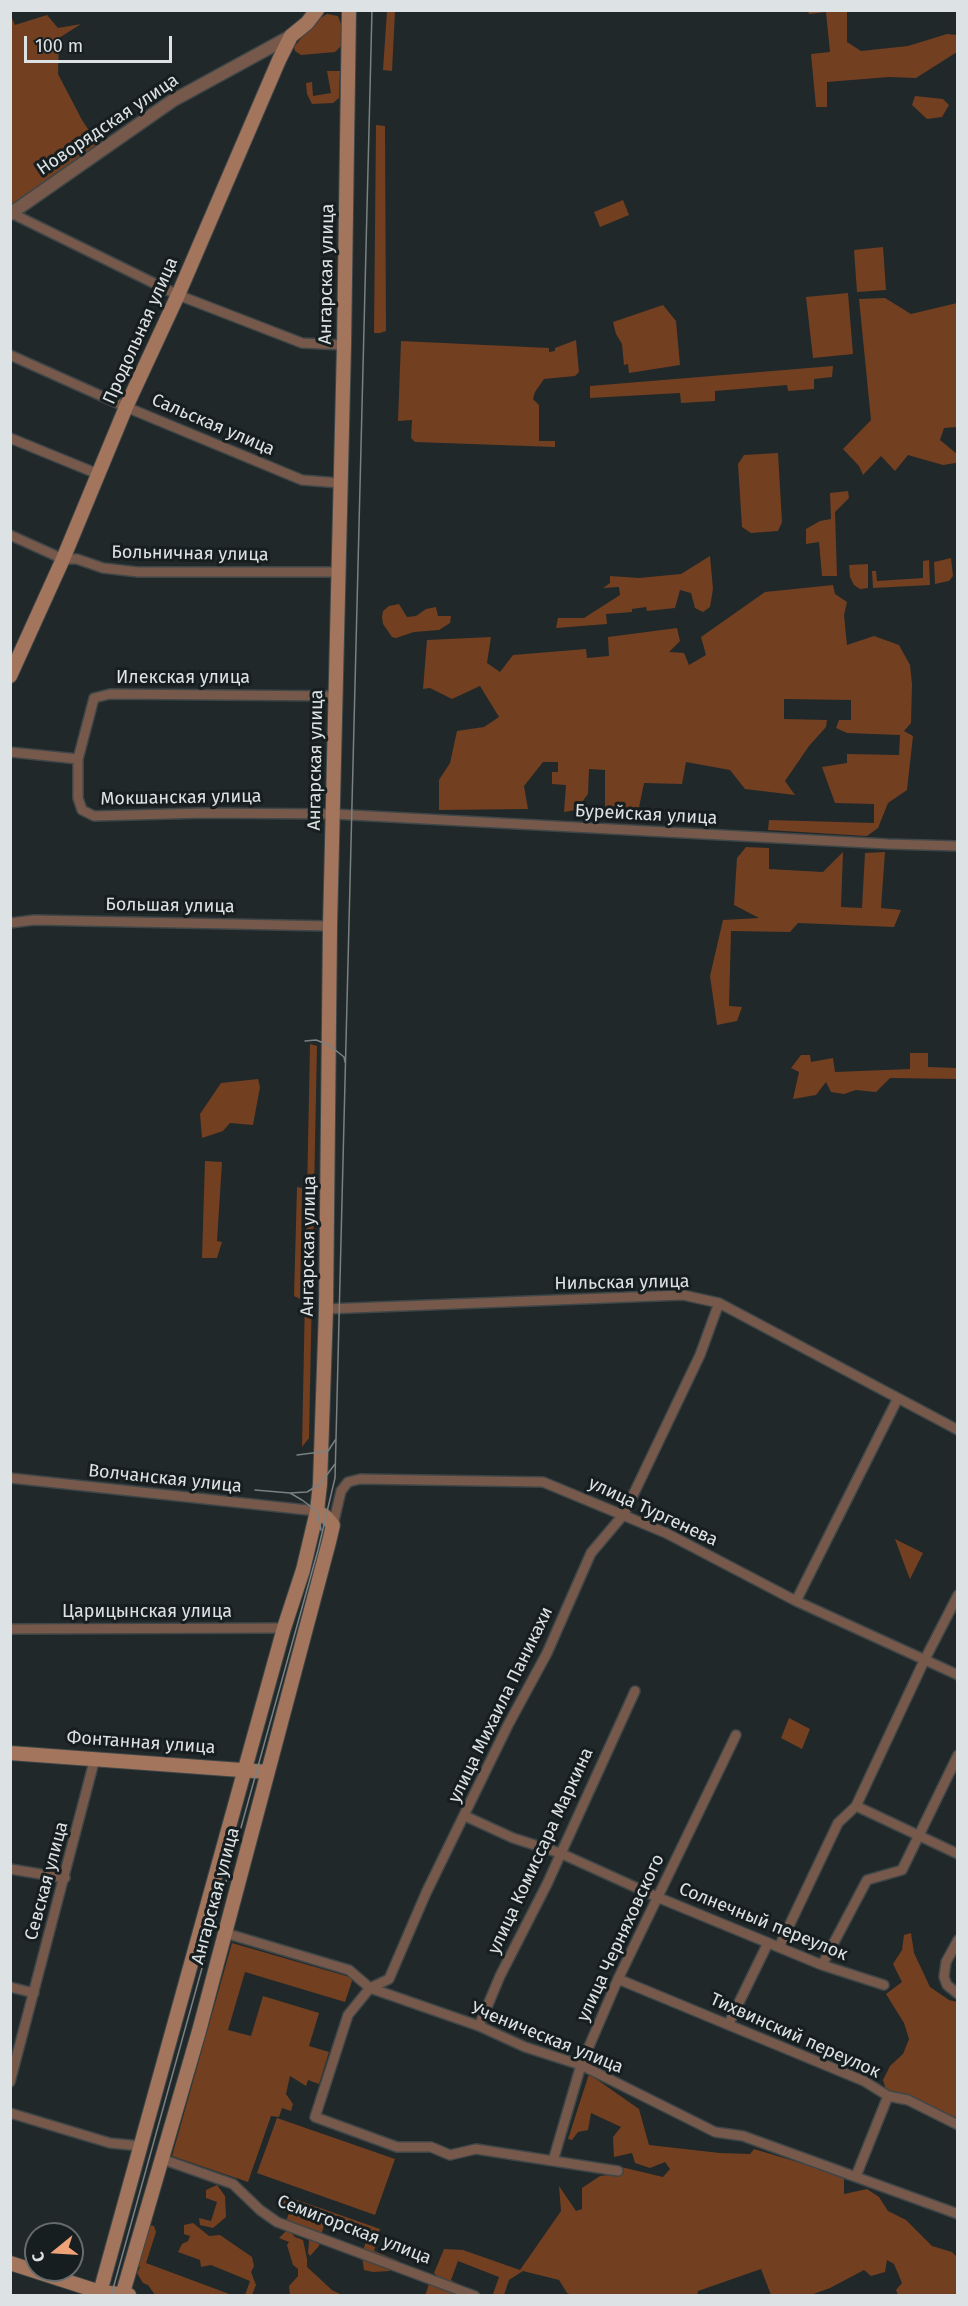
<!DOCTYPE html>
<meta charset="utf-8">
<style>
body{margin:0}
#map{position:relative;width:968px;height:2306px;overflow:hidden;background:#20282a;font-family:"Fira Sans",sans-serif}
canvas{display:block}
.frame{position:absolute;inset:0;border:12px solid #dde2e4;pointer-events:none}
.north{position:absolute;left:24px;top:2222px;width:60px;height:60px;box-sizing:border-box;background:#161e20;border:2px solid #666c6e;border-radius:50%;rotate:252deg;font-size:16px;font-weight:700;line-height:24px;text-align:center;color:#dde2e4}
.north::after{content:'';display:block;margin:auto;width:21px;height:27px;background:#f0a279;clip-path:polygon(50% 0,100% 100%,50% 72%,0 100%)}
.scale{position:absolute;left:24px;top:36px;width:148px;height:27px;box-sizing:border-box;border:3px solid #dde2e4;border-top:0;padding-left:8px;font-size:18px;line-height:21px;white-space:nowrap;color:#dde2e4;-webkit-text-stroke:4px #161e20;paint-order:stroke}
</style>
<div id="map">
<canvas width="968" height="2306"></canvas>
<div class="frame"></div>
<div class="north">С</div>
<div class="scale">100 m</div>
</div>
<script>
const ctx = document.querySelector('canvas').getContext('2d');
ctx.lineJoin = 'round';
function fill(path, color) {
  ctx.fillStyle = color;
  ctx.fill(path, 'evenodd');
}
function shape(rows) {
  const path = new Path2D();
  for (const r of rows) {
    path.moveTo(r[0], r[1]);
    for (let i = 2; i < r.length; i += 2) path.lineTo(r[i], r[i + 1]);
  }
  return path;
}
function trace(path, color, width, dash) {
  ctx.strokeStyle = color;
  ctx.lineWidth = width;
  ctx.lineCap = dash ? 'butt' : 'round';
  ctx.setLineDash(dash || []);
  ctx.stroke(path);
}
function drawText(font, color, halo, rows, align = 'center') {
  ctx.font = font + ' "Fira Sans",sans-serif';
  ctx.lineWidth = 6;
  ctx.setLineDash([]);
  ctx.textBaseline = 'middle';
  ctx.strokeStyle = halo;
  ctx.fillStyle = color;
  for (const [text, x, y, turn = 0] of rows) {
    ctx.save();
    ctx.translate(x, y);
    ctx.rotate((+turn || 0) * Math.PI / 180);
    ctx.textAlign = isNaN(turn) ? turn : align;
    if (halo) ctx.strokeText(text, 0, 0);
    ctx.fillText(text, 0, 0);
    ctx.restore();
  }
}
fill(shape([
 [387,11,395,11,392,71,383,70],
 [808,11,847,11,847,42,861,51,908,46,947,34,957,35,957,52,916,78,889,77,827,82,827,107,816,107,811,54,830,52,826,12,809,14],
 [10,14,15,25,47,15,58,28,81,24,59,38,58,74,82,120,98,144,11,210],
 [327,14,338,16,341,24,341,46,335,52,301,55,295,51,294,47,315,21],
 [327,71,340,71,339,98,333,103,312,104,307,94,306,83,312,82,313,96,331,93],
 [915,96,943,99,949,105,942,117,927,119,912,105],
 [376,125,385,126,386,331,380,333,374,333],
 [623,200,629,215,600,227,594,212],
 [883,247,886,290,857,292,854,250],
 [848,293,853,354,813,358,806,297],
 [885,298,911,314,957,303,957,427,944,428,940,440,957,454,956,463,943,465,908,455,895,471,881,456,863,475,859,466,843,449,871,420,859,299],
 [663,305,676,321,680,365,629,373,628,364,624,365,622,344,616,334,613,322],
 [576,340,579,372,575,376,544,379,535,392,533,399,539,405,539,441,555,441,555,447,415,442,411,438,412,420,398,421,401,341,549,348,549,352,555,351,555,348],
 [833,366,832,377,814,379,814,389,788,391,787,385,715,391,715,401,681,403,680,393,590,398,590,386],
 [778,453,782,522,778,531,751,533,742,527,738,464,744,455],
 [848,491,849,498,835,512,837,576,822,576,819,542,806,544,806,529,820,521,831,519,830,493],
 [710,556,713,589,710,607,703,612,695,608,691,593,680,590,675,608,647,611,646,607,632,609,632,612,606,614,607,624,556,628,558,618,584,618,620,595,619,587,603,588,610,583,610,576,639,578,681,574],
 [951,558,953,576,949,581,935,584,934,562],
 [929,560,930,585,873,588,872,571,876,571,877,581,923,578,923,561],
 [868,564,868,588,860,589,854,585,850,577,849,565],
 [833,585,835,594,847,602,844,615,847,645,874,636,899,645,910,665,912,684,911,723,904,731,913,736,907,790,888,803,878,828,867,836,768,830,769,820,874,823,874,804,835,803,822,767,847,763,847,754,899,755,900,735,847,733,836,728,839,720,851,720,851,700,784,699,784,719,827,720,826,727,809,746,785,781,795,795,745,789,730,770,686,762,682,784,644,783,637,817,597,816,598,811,605,811,605,770,589,769,588,794,576,810,564,812,566,785,552,784,552,772,558,772,558,762,543,762,524,786,528,809,439,810,439,780,450,763,457,731,484,727,499,717,480,686,452,699,430,688,423,689,427,640,491,637,487,663,500,672,513,655,586,649,587,658,609,656,608,637,677,628,680,641,669,652,684,653,689,665,706,655,701,637,765,592],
 [399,604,407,617,416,616,426,609,436,607,438,616,451,616,450,623,439,630,414,632,396,638,392,637,383,624,382,617,383,611,389,606],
 [746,847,769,848,769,869,823,872,843,852,841,907,862,908,865,853,885,852,881,908,901,910,894,927,798,923,790,932,731,931,729,1006,742,1007,737,1021,717,1025,710,976,723,920,759,918,734,905,737,858],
 [310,1044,317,1046,309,1438,302,1447],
 [910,1053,928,1053,928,1067,957,1068,957,1079,890,1078,876,1092,856,1090,844,1094,831,1092,826,1082,816,1095,793,1099,799,1072,791,1068,801,1055,810,1055,811,1062,833,1058,835,1072,910,1069],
 [258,1079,260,1087,253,1125,230,1123,223,1131,202,1138,200,1114,221,1083],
 [205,1161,222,1162,217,1241,222,1242,217,1258,202,1258],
 [297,1187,302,1188,300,1299,294,1296],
 [895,1539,923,1553,910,1579,906,1569],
 [789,1718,810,1729,802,1749,781,1738],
 [911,1933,914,1953,930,1987,949,2000,957,2002,957,2125,888,2096,883,2080,890,2066,903,2054,909,2039,904,2023,886,1994,902,1982,893,1964,902,1950,904,1935],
 [232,1943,353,1978,345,2002,245,1972,228,2030,251,2036,263,1996,319,2013,309,2046,329,2052,319,2084,308,2080,306,2086,290,2076,286,2094,293,2104,291,2111,282,2108,279,2117,271,2116,248,2182,172,2156],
 [589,2074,639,2109,649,2145,720,2153,750,2154,754,2149,844,2176,844,2194,867,2189,879,2197,888,2211,906,2220,932,2246,952,2252,957,2257,957,2295,898,2295,896,2290,902,2283,894,2264,887,2260,885,2272,871,2276,864,2270,830,2288,808,2296,771,2295,761,2269,698,2291,697,2296,572,2295,567,2293,559,2280,523,2271,509,2280,504,2295,496,2295,493,2294,499,2277,458,2261,451,2280,464,2287,462,2295,425,2296,430,2281,439,2278,434,2273,444,2249,463,2250,520,2270,561,2211,559,2186,576,2211,582,2209,582,2188,600,2176,616,2174,621,2167,663,2177,670,2169,665,2162,650,2168,635,2163,632,2153,614,2157,613,2137,621,2127,591,2113,588,2130,578,2132,572,2140,568,2139],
 [277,2118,395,2159,375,2215,257,2173],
 [217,2185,225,2196,226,2217,213,2228,200,2225,199,2218,211,2221,217,2202,206,2198,206,2190],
 [283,2195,380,2229,374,2251,399,2261,399,2263,389,2271,373,2272,364,2270,362,2256,353,2256,352,2251,363,2250,370,2231,330,2215,323,2228,319,2246,310,2256,308,2253,309,2241,306,2236,285,2224,289,2213,282,2210],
 [193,2223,209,2236,220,2235,252,2257,254,2266,251,2272,256,2285,252,2295,245,2295,250,2281,211,2265,201,2267,200,2260,178,2252,182,2244,188,2241,190,2236,184,2234,184,2225],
 [145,2224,154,2226,156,2232,146,2263,232,2295,155,2295,148,2285,143,2283,137,2273,140,2267,134,2265],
 [288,2229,295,2237,303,2240,307,2259,307,2267,332,2290,342,2295,290,2295,289,2286,298,2276,298,2269,293,2265,287,2245,289,2242,279,2238]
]), '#723f21');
const minor = shape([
 [11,213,178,295,302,343,344,345],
 [10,355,126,407,302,480,340,483],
 [10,438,98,474],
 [10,535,63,559,77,559,103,568,138,572,338,572],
 [336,696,110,694,94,698,78,759,78,798,82,810,94,816,205,813,333,814,888,844,958,846],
 [10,752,78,759],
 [10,923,34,920,330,926],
 [326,1309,683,1295,719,1303,958,1430],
 [10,1478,317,1511],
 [333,1525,341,1491,348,1482,360,1479,543,1482,666,1533,796,1601,958,1675],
 [796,1601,898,1398],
 [10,1629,284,1628],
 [856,1806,958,1854],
 [465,1816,513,1838,560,1853,657,1897,822,1965,884,1985],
 [10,1869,65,1878],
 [225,1933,349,1970,370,1988,479,2026,525,2047,581,2065,715,2132,743,2136,958,2214],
 [958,1940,946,1962,944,1977,947,1985,958,1994],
 [779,1947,838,1823,856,1806,924,1661,958,1595],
 [822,1965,867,1880,902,1870,958,1755],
 [618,1979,864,2081,888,2096,908,2100,958,2125],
 [10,1987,34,1993],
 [729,2023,768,1943],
 [479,2026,500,1976,547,1884,635,1691],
 [10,2082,95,1758],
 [10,2113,110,2143,140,2146],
 [162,2159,233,2184,260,2210,277,2222,475,2296],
 [553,2161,581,2065,618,1979,736,1735],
 [618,2171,476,2149,450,2155,431,2147,397,2147,315,2117,348,2015,370,1988,389,1979,426,1893,508,1725,547,1653,591,1553,624,1514,700,1355,719,1303],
 [856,2176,888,2096]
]);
const tertiary = shape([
 [10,214,172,101,291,36]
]);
const secondary = shape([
 [10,676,63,559,126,407,178,295,279,60,291,36,307,23,317,10],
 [10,1753,268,1772],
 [10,2263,100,2292,129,2295],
 [99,2296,284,1628,303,1570,317,1511,320,1484,326,1309,330,926,344,345,349,10],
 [122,2296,199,2031,329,1542,333,1525,326,1517,317,1511]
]);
trace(minor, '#3e4648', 12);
trace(tertiary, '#3e4648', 15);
trace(secondary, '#3e4648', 16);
trace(minor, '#76594a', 9);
trace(tertiary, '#76594a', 12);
trace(secondary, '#a3755d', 14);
trace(shape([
 [305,1041,316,1040,329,1045,344,1057,345,1062],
 [297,1455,328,1451,336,1439],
 [255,1490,290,1493,302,1500,317,1511,321,1530],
 [290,1493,307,1492,320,1484,335,1464],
 [111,2296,318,1550,335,1478,372,10]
]), '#7a8183', 1.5);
drawText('18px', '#dde2e4', '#161e20', [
 ["Новорядская улица",108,125,-34],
 ["Ангарская улица",327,274,-89],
 ["Продольная улица",141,331,-66],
 ["Сальская улица",213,425,23],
 ["Больничная улица",190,554,1],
 ["Илекская улица",183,678],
 ["Ангарская улица",316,760,-89],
 ["Мокшанская улица",181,798,-1],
 ["Бурейская улица",646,815,3],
 ["Большая улица",170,906,1],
 ["Ангарская улица",309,1246,-89],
 ["Нильская улица",622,1283,-1],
 ["Волчанская улица",165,1479,6],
 ["улица Тургенева",653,1512,25],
 ["Царицынская улица",147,1612],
 ["улица Михаила Паникахи",501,1705,-64],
 ["Фонтанная улица",141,1743,4],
 ["улица Комиссара Маркина",541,1851,-65],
 ["Севская улица",47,1881,-75],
 ["Ангарская улица",216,1896,-75],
 ["Солнечный переулок",763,1922,22],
 ["улица Черняховского",621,1938,-65],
 ["Тихвинский переулок",795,2036,24],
 ["Ученическая улица",547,2038,22],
 ["Семигорская улица",354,2230,21]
]);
</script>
